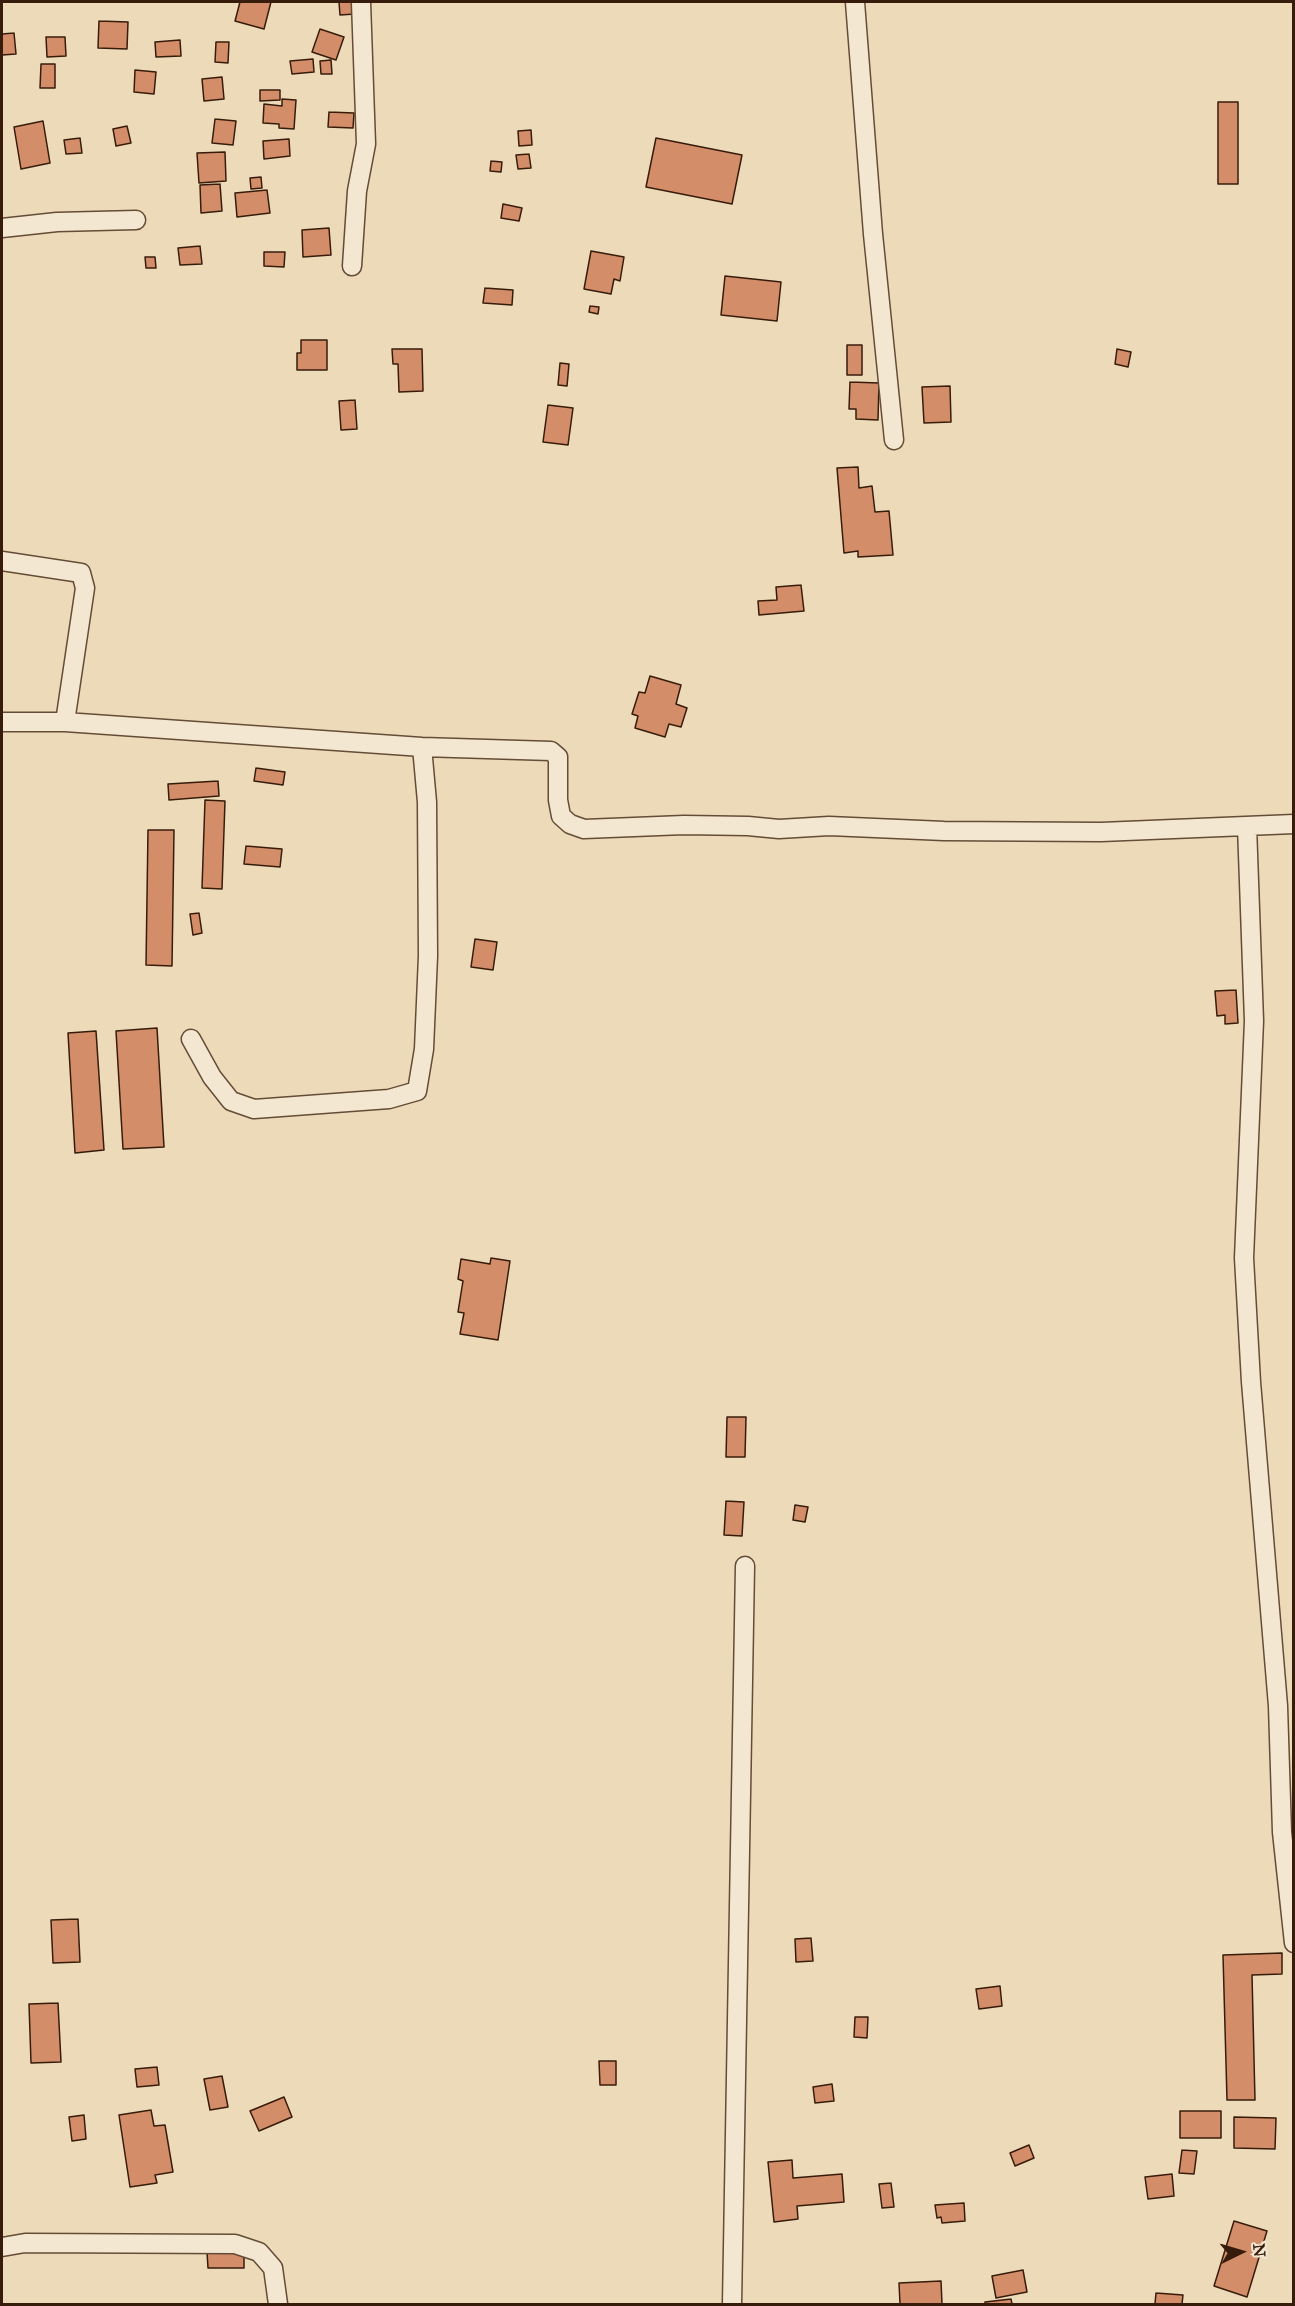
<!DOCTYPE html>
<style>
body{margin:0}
#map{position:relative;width:1295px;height:2306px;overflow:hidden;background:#eddab8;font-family:"IM FELL Great Primer",serif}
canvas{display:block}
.frame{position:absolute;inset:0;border:3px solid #371c0b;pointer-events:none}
.north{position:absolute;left:1211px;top:2222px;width:60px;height:60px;-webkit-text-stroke:4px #f3e7d1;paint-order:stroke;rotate:85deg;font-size:16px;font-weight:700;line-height:24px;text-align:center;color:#371c0b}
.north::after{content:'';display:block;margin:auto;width:21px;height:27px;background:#371c0b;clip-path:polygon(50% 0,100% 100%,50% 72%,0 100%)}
</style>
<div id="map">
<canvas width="1295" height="2306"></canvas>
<div class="frame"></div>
<div class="north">N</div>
</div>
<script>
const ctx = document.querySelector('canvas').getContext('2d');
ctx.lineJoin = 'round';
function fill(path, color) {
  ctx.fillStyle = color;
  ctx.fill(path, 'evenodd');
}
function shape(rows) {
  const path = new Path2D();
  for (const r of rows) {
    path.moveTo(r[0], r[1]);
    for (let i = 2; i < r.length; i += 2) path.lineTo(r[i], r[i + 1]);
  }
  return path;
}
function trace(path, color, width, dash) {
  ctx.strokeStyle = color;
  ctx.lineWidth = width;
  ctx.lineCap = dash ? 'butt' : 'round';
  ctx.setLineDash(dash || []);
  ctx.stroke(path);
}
const building = shape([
 [240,2,271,2,264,29,235,21,240,2],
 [339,2,354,2,355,14,340,15,339,2],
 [99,21,128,22,127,49,98,48,99,21],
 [320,29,344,37,336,60,312,52,320,29],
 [14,33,16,54,2,55,2,34,14,33],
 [46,37,65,37,66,56,47,57,46,37],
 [180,40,181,56,156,57,155,42,180,40],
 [216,42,229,42,228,63,215,62,216,42],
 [313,59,314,72,292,74,290,61,313,59],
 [331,60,332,74,321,74,320,61,331,60],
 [41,64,55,64,55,88,40,88,41,64],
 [135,70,156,72,154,94,134,92,135,70],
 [222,77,224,99,204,101,202,79,222,77],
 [260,90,280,90,280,100,260,101,260,90],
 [282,99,296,100,294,129,279,128,279,124,263,123,264,104,282,106,282,99],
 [1218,102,1238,102,1238,184,1218,184,1218,102],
 [329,112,354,113,353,128,328,127,329,112],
 [215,119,236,121,233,145,212,143,215,119],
 [43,121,50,163,21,169,14,127,43,121],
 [127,126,131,143,116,146,113,129,127,126],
 [531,130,532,145,519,146,518,131,531,130],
 [80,138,82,153,66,154,64,140,80,138],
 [656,138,742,155,732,204,646,187,656,138],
 [289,139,290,156,264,159,263,141,289,139],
 [225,152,226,181,199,183,197,153,225,152],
 [529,154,531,168,518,169,516,155,529,154],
 [491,161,502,162,501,172,490,171,491,161],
 [261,177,262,188,251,189,250,178,261,177],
 [220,184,222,211,201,213,200,185,220,184],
 [267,190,270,213,237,217,235,193,267,190],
 [503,204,522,208,519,221,501,218,503,204],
 [329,228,331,255,303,257,302,230,329,228],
 [200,246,202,264,180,265,178,248,200,246],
 [591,251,624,257,620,281,614,279,611,294,584,289,591,251],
 [264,252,285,252,284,267,264,266,264,252],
 [145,257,155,257,156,268,146,268,145,257],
 [725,276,781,282,777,321,721,315,725,276],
 [485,288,513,290,512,305,483,303,485,288],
 [590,306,599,307,598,314,589,312,590,306],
 [301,340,327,340,327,370,297,370,297,353,301,353,301,340],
 [847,345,862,345,862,375,847,375,847,345],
 [392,349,422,349,423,391,399,392,398,364,393,364,392,349],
 [1117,349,1131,352,1128,367,1115,364,1117,349],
 [560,363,569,364,567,386,558,385,560,363],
 [850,382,879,383,878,420,856,419,856,409,849,409,850,382],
 [950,386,951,422,924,423,922,387,950,386],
 [355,400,357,429,341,430,339,401,355,400],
 [548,405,573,408,568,445,543,442,548,405],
 [858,467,859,488,872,486,875,512,889,511,893,555,858,557,858,551,844,553,837,468,858,467],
 [801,585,804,611,759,615,758,601,777,600,776,587,801,585],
 [650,676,681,685,676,704,687,708,681,727,669,724,665,737,635,728,638,716,632,714,639,692,645,693,650,676],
 [256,768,285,772,283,785,254,781,256,768],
 [218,781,219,796,169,800,168,784,218,781],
 [205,800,225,801,222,889,202,888,205,800],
 [148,830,174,830,172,966,146,965,148,830],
 [246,846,282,849,280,867,244,864,246,846],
 [199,913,202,933,193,935,190,914,199,913],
 [475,939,497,942,493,970,471,967,475,939],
 [1236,990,1238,1023,1225,1024,1225,1015,1217,1016,1215,991,1236,990],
 [157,1028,164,1147,123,1149,116,1031,157,1028],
 [96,1031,104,1150,75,1153,68,1033,96,1031],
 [491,1258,510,1261,498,1340,460,1334,464,1313,458,1312,463,1281,458,1279,461,1259,490,1264,491,1258],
 [727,1417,746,1417,745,1457,726,1457,727,1417],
 [726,1501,744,1502,742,1536,724,1535,726,1501],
 [795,1505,808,1507,805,1522,793,1520,795,1505],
 [78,1919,80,1962,53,1963,51,1920,78,1919],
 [811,1938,813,1961,796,1962,795,1939,811,1938],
 [1282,1953,1282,1974,1252,1975,1255,2100,1227,2100,1223,1955,1282,1953],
 [1000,1986,1002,2006,979,2009,976,1989,1000,1986],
 [58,2003,61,2062,31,2063,29,2004,58,2003],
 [855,2017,868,2017,867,2038,854,2037,855,2017],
 [599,2061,616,2061,616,2085,600,2085,599,2061],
 [157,2067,159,2085,137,2087,135,2069,157,2067],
 [222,2076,228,2107,210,2110,204,2079,222,2076],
 [832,2084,834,2101,815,2103,813,2087,832,2084],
 [284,2097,292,2117,259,2131,250,2111,284,2097],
 [151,2110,154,2126,165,2125,173,2172,155,2175,157,2183,130,2187,119,2115,151,2110],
 [1180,2111,1221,2111,1221,2138,1180,2138,1180,2111],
 [84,2115,86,2139,72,2141,69,2117,84,2115],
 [1234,2117,1276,2118,1275,2149,1234,2148,1234,2117],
 [1029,2145,1034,2158,1015,2166,1010,2153,1029,2145],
 [1182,2150,1197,2151,1194,2174,1179,2173,1182,2150],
 [792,2160,793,2178,842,2174,844,2202,797,2206,798,2219,774,2222,768,2162,792,2160],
 [1172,2174,1174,2196,1148,2199,1145,2177,1172,2174],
 [891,2183,894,2207,882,2208,879,2184,891,2183],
 [964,2203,965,2221,942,2223,941,2217,937,2218,935,2205,964,2203],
 [1234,2221,1267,2231,1247,2297,1214,2286,1234,2221],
 [207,2252,244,2252,244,2268,208,2268,207,2252],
 [1023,2270,1027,2292,996,2298,992,2276,1023,2270],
 [941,2281,942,2304,900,2304,899,2283,941,2281],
 [1156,2293,1183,2295,1182,2304,1155,2304,1156,2293],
 [1011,2299,1012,2304,985,2304,985,2302,1011,2299]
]);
fill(building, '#d48d69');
trace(building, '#371c0b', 1.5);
const street = shape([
 [855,2,873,234,894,440],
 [2,228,57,222,136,220],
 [352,266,357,191,366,144,361,2],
 [2,561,81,573,85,588,65,722],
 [2,722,65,722,422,747,551,751,558,757,558,800,561,816,570,824,584,829,684,825,748,826,779,829,829,826,944,831,1101,832,1294,824],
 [1247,826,1254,1021,1244,1258,1251,1382,1278,1706,1282,1832,1294,1943],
 [191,1039,212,1077,231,1101,254,1109,389,1099,417,1091,424,1049,428,956,427,802,422,747],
 [2,2247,25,2243,235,2244,259,2252,273,2268,278,2304],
 [732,2304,745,1566]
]);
trace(street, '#644c36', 21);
trace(street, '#f3e7d1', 18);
</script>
